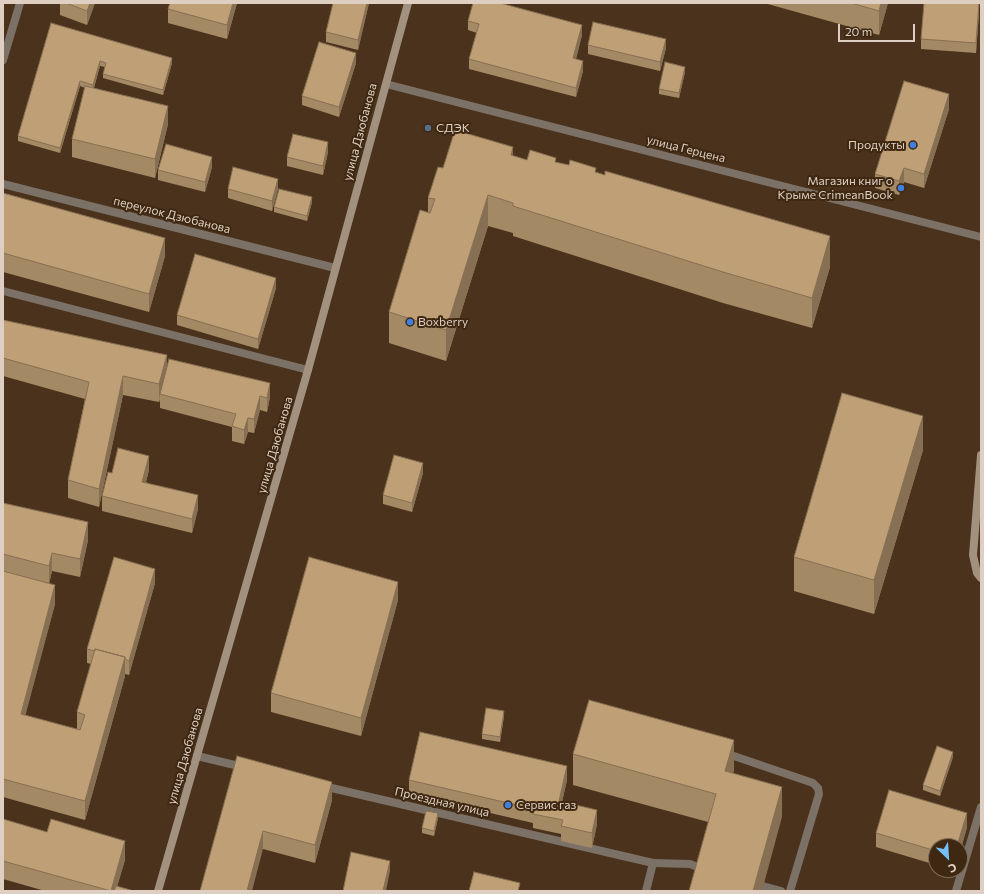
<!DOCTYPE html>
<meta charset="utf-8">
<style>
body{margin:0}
#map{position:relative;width:984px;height:894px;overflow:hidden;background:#4a321c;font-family:Commissioner,sans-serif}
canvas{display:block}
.frame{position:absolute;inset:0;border:4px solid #decfc2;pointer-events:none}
.north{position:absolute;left:928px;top:838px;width:40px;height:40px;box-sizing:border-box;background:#3f2812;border:1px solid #7f6b58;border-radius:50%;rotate:155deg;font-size:11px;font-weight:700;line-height:16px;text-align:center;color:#decfc2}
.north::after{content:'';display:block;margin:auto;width:14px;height:18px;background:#75c0f6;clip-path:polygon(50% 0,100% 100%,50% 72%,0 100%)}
.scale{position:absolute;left:838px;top:24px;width:77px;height:18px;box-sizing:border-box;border:2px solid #decfc2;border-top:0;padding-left:5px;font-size:12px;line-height:14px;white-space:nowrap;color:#decfc2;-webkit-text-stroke:3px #3f2812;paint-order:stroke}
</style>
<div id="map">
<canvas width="984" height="894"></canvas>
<div class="frame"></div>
<div class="north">С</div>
<div class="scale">20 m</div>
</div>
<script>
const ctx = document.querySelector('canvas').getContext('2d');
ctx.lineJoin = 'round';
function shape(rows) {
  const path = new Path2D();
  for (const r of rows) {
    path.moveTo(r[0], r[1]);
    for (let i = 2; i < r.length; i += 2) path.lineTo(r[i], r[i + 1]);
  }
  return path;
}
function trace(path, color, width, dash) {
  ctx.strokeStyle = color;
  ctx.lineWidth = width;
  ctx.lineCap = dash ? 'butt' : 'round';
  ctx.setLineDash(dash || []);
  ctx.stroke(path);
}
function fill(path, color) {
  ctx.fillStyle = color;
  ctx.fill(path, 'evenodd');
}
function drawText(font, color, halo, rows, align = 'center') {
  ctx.font = font + ' Commissioner,sans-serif';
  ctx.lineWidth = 4;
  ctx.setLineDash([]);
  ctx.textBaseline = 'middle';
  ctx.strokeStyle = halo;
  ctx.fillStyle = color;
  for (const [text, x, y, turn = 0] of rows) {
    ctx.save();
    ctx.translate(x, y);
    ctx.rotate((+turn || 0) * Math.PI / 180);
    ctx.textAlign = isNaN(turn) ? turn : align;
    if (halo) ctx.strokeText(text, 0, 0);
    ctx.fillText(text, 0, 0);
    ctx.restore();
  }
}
trace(shape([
 [3,291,308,370],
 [725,753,813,783,818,788,819,794,790,891],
 [653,863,690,864,703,869],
 [763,886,781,891]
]), '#7c7166', 8);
trace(shape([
 [3,60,20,3],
 [386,84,981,237],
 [3,184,335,268],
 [197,756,243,767],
 [323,786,653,863,646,891],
 [956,891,981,807]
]), '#7c7166', 8);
trace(shape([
 [981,455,973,555,977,573,981,578],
 [158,891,308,370,408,3]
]), '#a2917f', 8);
fill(shape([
 [60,3,95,3,87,25,60,15],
 [237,3,227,39,168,23,168,9],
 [369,3,358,50,326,42,326,32],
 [764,3,888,3,879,35],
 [979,13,976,53,921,49,921,39],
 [468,21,582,35,576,59,583,71,576,97,469,69,469,59,477,33,468,30],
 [51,23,172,63,163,95,103,78,103,74,105,67,100,66,94,88,168,124,155,178,72,157,72,139,85,88,80,86,60,153,18,141,18,136],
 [588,45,666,48,660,71,588,54],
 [356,63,339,117,302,105,302,96],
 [685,72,679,98,659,94,659,89],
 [949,109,924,188,904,182,899,195,875,188,875,174],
 [328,152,323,175,287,166,287,157],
 [513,156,527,160,556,162,596,172,830,267,812,328,723,303,513,236,513,233,488,226,446,361,389,343,389,312,428,213,428,198,443,168],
 [212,167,205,192,158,180,158,170],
 [228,189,278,189,272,211,228,198],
 [3,193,165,256,149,312,3,272],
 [312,202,307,221,274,212,274,207],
 [276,288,258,349,177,325,177,315],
 [3,320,270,397,267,412,260,410,254,433,248,432,244,444,232,441,232,427,160,408,160,400,159,402,123,395,99,507,68,498,68,480,85,399,3,376],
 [923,450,874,614,794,591,794,557],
 [149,470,146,482,198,509,192,533,102,511,102,496,112,473],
 [423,473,412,512,383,504,383,495],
 [3,503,88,540,80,577,52,571,49,584,55,604,25,715,77,729,77,712,91,664,87,663,87,649,155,583,129,675,125,674,125,676,85,820,3,797],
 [398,600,361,736,271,712,271,693],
 [504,716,500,742,482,739,482,734],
 [573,754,734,770,733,773,782,817,708,822,573,785],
 [237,756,332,800,315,863,263,849],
 [953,757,940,796,923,790,923,785],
 [409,780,567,780,562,802,597,824,592,848,561,841,561,834,533,828,533,823,409,794],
 [438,818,434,836,422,833,422,828],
 [3,819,125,860,117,886,134,891,45,891,3,879],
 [967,827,960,852,960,846,936,846,936,865,876,847,876,833]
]), '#a48965');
fill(shape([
 [90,3,95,3,87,25,87,11],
 [233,3,237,3,227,39,227,25],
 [367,3,369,3,358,50,358,40],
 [881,3,888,3,879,35,879,11],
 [979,3,979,13,976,53,976,43],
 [582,25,582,35,573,68,573,58],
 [666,39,666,48,660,71,660,62],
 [356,53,356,63,339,117,339,107],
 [172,58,172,63,163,95,163,90],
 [100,61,100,66,93,90,93,85],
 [583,61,583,71,576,97,576,88],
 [685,67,685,72,679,98,679,93],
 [80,81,80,86,60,153,60,148],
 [949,94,949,109,924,188,924,174],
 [168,106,168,124,155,178,155,159],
 [328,142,328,152,323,175,323,166],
 [513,147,513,178,511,155],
 [212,157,212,167,205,192,205,182],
 [904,168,904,182,899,195,899,181],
 [278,179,278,189,272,211,272,201],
 [488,195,488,226,446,361,446,330],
 [312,197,312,202,307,221,307,216],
 [830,236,830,267,812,328,812,298],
 [165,238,165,256,149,312,149,294],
 [276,278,276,288,258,349,258,339],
 [167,355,167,373,160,394,159,402,159,384],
 [123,376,123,395,99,507,99,489],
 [270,383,270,397,267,412,267,398],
 [260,396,260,410,254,433,254,419],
 [923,416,923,450,874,614,874,580],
 [248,418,248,432,244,444,244,430],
 [149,456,149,470,142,496,142,482],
 [423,463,423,473,412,512,412,503],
 [198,495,198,509,192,533,192,519],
 [88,522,88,540,80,577,80,559],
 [52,553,52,571,49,584,49,566],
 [155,569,155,583,129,675,129,661],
 [398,582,398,600,361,736,361,718],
 [55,585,55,604,21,732,21,714],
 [125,657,125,676,85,820,85,801],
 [504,711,504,716,500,742,500,737],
 [734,740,734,770,725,802,725,771],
 [953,752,953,757,940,796,940,791],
 [567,766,567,780,559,815,559,801],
 [332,782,332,800,315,863,315,845],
 [782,787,782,817,762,891,753,891],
 [597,810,597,824,592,848,592,833],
 [438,813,438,818,434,836,434,831],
 [967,813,967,827,960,852,960,846,957,846],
 [263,831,263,849,252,891,247,891],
 [125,841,125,860,116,891,111,891],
 [390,861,390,871,386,891,383,891]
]), '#866f52');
const building = shape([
 [66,3,90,3,87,11,66,3],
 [170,3,233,3,227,25,168,9,170,3],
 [333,3,367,3,358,40,326,32,333,3],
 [473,3,500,3,582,25,573,58,583,61,576,88,469,59,479,24,468,21,473,3],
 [851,3,881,3,879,11,851,3],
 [924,3,979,3,976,43,921,39,924,3],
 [593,22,666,39,660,62,588,45,593,22],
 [51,23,172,58,163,90,103,74,106,63,100,61,93,85,80,81,60,148,18,136,51,23],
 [319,42,356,53,339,107,302,96,319,42],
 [665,62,685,67,679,93,659,89,665,62],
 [904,81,949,94,924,174,904,168,899,181,875,174,904,81],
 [85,86,168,106,155,159,72,139,85,86],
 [455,130,513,147,511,155,527,160,530,150,556,158,555,162,569,165,570,160,596,168,595,172,605,175,605,171,830,236,812,298,723,272,513,206,513,203,488,195,446,330,389,312,420,210,430,213,435,199,428,198,438,167,443,168,455,130],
 [293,134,328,142,323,166,287,157,293,134],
 [166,144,212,157,205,182,158,170,166,144],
 [233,167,278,179,272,201,228,189,233,167],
 [279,189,312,197,307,216,274,207,279,189],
 [3,193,165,238,149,294,3,253,3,193],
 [195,254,276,278,258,339,177,315,195,254],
 [3,320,167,355,159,384,123,376,99,489,68,480,89,382,3,358,3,320],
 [169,359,270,383,267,398,260,396,254,419,248,418,244,430,232,426,236,414,160,394,169,359],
 [842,393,923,416,874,580,794,557,842,393],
 [118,448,149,456,142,482,198,495,192,519,102,496,108,472,112,473,118,448],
 [394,455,423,463,412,503,383,495,394,455],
 [3,503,88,522,80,559,52,553,49,566,3,554,3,503],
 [114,557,155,569,129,661,125,659,125,657,95,649,95,651,87,649,114,557],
 [309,557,398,582,361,718,271,693,309,557],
 [3,571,55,585,21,714,80,730,85,715,77,712,95,649,125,657,85,801,3,779,3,571],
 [589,700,734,740,725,771,782,787,753,891,689,891,716,794,573,754,589,700],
 [486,708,504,711,500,737,482,734,486,708],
 [420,732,567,766,559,801,597,810,592,833,561,826,563,820,533,814,534,809,409,780,420,732],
 [937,746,953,752,940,791,923,785,937,746],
 [237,756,332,782,315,845,263,831,247,891,200,891,237,756],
 [889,790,967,813,957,846,936,846,936,851,876,833,889,790],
 [426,811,438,813,434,831,422,828,426,811],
 [3,819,47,832,51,819,125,841,111,891,3,861,3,819],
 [351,852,390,861,383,891,343,891,351,852],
 [474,872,520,883,518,891,469,891,474,872],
 [116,886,134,891,114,891,116,886]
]);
fill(building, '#bf9f75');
trace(building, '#866f52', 1);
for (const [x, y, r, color] of [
 [428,128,4,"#5c6f8a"],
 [913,145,4,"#3f7fe0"],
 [901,188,4,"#3f7fe0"],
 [410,322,4,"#3f7fe0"],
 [508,805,4,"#3f7fe0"]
]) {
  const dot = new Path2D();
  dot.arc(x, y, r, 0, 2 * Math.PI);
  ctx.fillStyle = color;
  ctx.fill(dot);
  trace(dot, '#3f2812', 1.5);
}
drawText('12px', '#decfc2', '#3f2812', [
 ["СДЭК",436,128],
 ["Продукты",905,145,"right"],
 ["Магазин книг о",893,181,"right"],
 ["Крыме CrimeanBook",893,195,"right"],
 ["Boxberry",418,322],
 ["Сервис газ",516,805]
], 'left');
drawText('12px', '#decfc2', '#3f2812', [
 ["улица Дзюбанова",360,132,-75],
 ["улица Герцена",686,149,14],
 ["переулок Дзюбанова",172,215,14],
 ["улица Дзюбанова",275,445,-74],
 ["улица Дзюбанова",185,756,-74],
 ["Проездная улица",442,802,13]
]);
</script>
